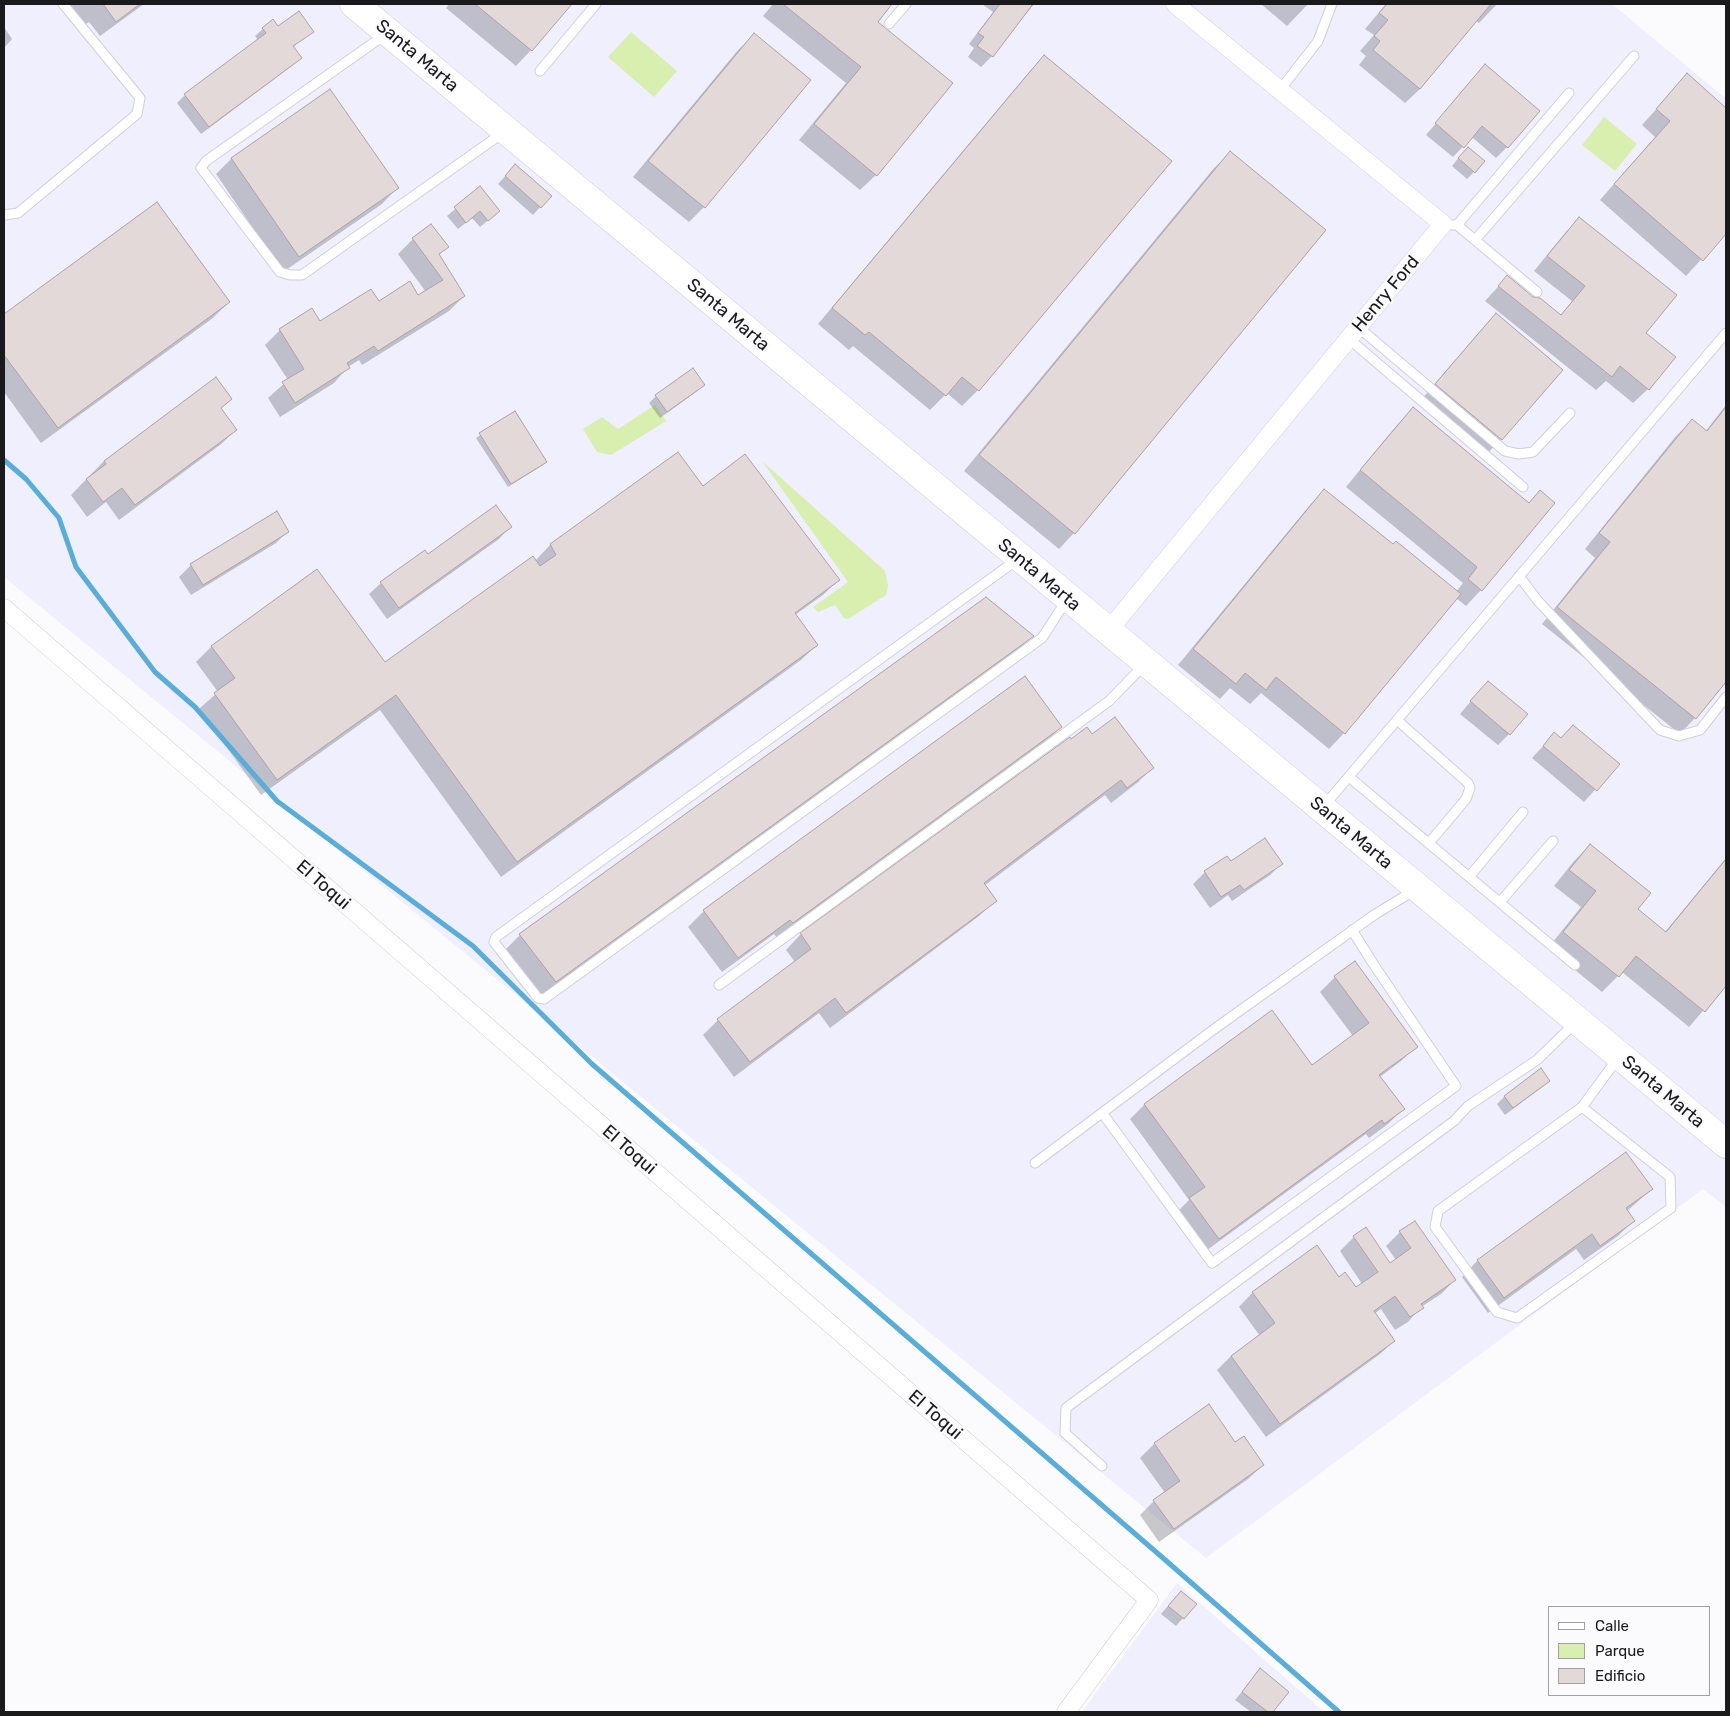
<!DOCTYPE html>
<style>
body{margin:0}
#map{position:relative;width:1730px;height:1716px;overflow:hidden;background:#fbfbfe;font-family:Rubik,sans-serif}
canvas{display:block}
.frame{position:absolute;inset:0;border:5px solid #1a1a1d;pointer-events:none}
.legend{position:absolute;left:1548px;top:1606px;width:162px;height:90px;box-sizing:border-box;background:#fbfbfe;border:1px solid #a1a1a4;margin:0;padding:6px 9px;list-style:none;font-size:15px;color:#1a1a1d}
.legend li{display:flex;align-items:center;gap:10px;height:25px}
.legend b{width:25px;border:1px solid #a1a1a4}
</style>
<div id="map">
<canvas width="1730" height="1716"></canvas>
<div class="frame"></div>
<ul class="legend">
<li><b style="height:6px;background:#fff"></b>Calle</li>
<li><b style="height:14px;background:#d8efb0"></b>Parque</li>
<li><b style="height:14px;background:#e2d9d8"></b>Edificio</li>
</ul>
</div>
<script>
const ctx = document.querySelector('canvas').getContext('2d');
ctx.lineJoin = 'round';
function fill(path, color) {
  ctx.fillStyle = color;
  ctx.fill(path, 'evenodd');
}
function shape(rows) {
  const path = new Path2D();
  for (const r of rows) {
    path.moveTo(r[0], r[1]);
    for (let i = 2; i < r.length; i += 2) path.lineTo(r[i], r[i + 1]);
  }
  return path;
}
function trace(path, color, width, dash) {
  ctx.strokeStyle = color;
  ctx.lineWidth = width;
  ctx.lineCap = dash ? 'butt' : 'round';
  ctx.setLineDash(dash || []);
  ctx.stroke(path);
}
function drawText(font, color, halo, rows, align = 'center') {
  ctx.font = font + ' Rubik,sans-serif';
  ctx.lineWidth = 4.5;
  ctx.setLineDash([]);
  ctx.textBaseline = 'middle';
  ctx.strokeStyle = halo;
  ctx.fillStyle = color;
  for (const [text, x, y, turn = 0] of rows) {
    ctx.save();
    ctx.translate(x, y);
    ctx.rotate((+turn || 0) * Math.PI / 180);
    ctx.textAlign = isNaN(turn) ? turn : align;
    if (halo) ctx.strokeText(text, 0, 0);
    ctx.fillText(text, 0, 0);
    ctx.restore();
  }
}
fill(shape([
 [4,4,1612,4,1724,97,1726,95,1726,1207,1703,1189,1206,1558,4,577],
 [1177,1583,1324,1712,1082,1712]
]), '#efeffe');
fill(shape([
 [631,32,677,71,654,97,608,57],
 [1604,117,1637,144,1615,171,1582,145],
 [655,405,666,421,611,455,597,452,583,429,602,417,618,429],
 [762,461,885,571,888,585,886,595,848,619,844,618,835,605,818,612,813,607,848,582]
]), '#d8efb0');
fill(shape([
 [72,4,144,4,100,36,89,22,80,28,66,10],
 [446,4,570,4,531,50,516,66,446,8,448,6],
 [773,4,891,4,876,22,876,175,860,190,799,140,846,83,763,16],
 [982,4,1034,4,992,56,981,67,968,57,974,48,969,44,993,12],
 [1261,4,1308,4,1287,26],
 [1386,4,1448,4,1451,6,1453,4,1497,4,1479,23,1476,21,1420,89,1405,103,1359,65,1366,56,1360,51,1374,35,1365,29],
 [4,27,12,39,4,48],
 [278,27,312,32,293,47,301,58,293,65,201,134,177,103,185,95,259,41,255,36,263,29],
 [754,35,704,207,689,222,633,177,738,50],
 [1044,57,1170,161,978,390,962,406,947,393,930,410,853,346,849,350,818,324,1029,72],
 [1485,66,1507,147,1496,158,1472,137,1453,157,1426,135],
 [1687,75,1726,109,1726,232,1686,276,1600,200,1655,137,1642,125],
 [330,91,397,188,382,204,283,272,216,174,231,159],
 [1230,153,1074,533,1059,549,964,471,1214,168],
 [1460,156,1474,172,1467,179,1452,166],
 [508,173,550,196,533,215,498,184],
 [480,188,491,218,480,227,472,218,458,229,447,216],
 [157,204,229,302,213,318,41,443,4,392,4,316],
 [1579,218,1644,333,1648,389,1633,403,1606,381,1596,390,1485,301,1507,277,1532,298,1560,316,1572,301,1534,271,1565,233],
 [413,239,447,247,439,255,464,296,449,311,362,365,359,360,348,367,334,383,280,417,268,398,288,380,265,345,280,330,320,323,378,302,418,297,426,292,398,254],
 [1496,315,1561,370,1501,439,1486,455,1421,400,1481,330],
 [216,379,230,399,220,409,236,430,220,445,119,520,106,502,87,517,71,495,104,461],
 [703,385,696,392,660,418,649,403,656,396],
 [1726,405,1726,680,1695,718,1680,734,1542,624,1595,558,1585,549,1676,436,1692,421,1705,432],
 [1413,409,1528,504,1481,590,1466,606,1456,598,1344,733,1329,749,1261,693,1250,704,1230,688,1220,699,1178,665,1309,506,1324,490,1392,546,1456,592,1463,583,1346,487,1397,425],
 [514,412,543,465,508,487,476,438],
 [678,453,702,488,838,580,823,595,795,615,817,645,801,660,501,877,380,710,261,795,199,709,218,692,196,662,212,646,385,664,535,561,550,545],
 [277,513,288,531,276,543,191,595,179,577,191,565],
 [510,527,499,539,387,619,369,594,381,583,424,552,427,556],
 [986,599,1032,636,1017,652,540,997,504,951,520,935],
 [1477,694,1509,734,1498,745,1460,714],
 [1061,727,1045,743,777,938,774,934,722,972,688,927,704,911],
 [1554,734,1560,739,1618,764,1584,802,1532,758],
 [1092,736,1152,768,1137,783,1111,803,1105,795,984,886,995,901,979,916,830,1028,819,1013,734,1077,703,1035,718,1020,795,962,786,950,801,934],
 [1590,845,1636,909,1665,932,1726,858,1726,984,1689,1027,1622,972,1602,992,1548,948,1581,907,1554,886,1574,861],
 [1227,857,1231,862,1281,864,1270,875,1232,901,1228,895,1210,908,1193,884,1205,872],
 [1335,977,1416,1046,1401,1061,1380,1077,1403,1109,1388,1124,1369,1138,1366,1134,1203,1253,1175,1214,1189,1200,1130,1119,1144,1105,1312,1067,1353,1036,1320,992],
 [1541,1070,1548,1080,1541,1088,1505,1115,1497,1104,1504,1097],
 [1626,1154,1652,1189,1627,1211,1634,1220,1618,1236,1584,1260,1576,1249,1488,1313,1462,1277,1477,1261],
 [1400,1232,1455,1280,1441,1294,1421,1307,1408,1322,1395,1330,1381,1309,1374,1314,1394,1341,1380,1354,1266,1437,1217,1370,1231,1356,1260,1336,1239,1307,1252,1293,1316,1247,1339,1278,1356,1289,1362,1284,1340,1251,1354,1237,1390,1265,1396,1260,1386,1246],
 [1154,1444,1235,1444,1263,1465,1248,1479,1159,1542,1140,1515,1154,1501,1165,1493,1140,1458],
 [1173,1600,1195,1604,1176,1626,1161,1614],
 [1260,1670,1287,1692,1271,1712,1251,1712,1235,1700]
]), '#0003');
trace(shape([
 [4,460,26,479,59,518,76,567,155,672,195,707,277,801,473,946,592,1064,1163,1558,1339,1712]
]), '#58aed8', 5);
const building = shape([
 [103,4,140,4,116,22,103,4],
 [475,4,572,4,532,51,475,4],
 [783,4,892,4,878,22,953,83,877,176,814,124,861,67,783,4],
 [1000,4,1033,4,993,57,977,46,984,37,978,33,1000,4],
 [1387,4,1491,4,1420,89,1373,50,1380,41,1374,36,1388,20,1379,13,1387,4],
 [299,11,314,32,293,46,302,58,209,127,184,94,266,33,262,28,273,19,278,26,299,11],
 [754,33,811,80,705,208,648,161,754,33],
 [1044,55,1172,161,979,391,962,377,946,396,869,332,865,335,832,308,1044,55],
 [1485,64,1540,111,1508,148,1482,126,1464,148,1435,123,1485,64],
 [1687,73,1726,108,1726,234,1703,261,1614,184,1670,121,1656,109,1687,73],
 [330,89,399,188,299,257,231,158,330,89],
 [1468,147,1485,161,1475,173,1458,158,1468,147],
 [1230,151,1326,230,1075,534,979,455,1230,151],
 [515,164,552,196,541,208,505,176,515,164],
 [480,186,500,211,488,221,480,211,466,223,454,207,480,186],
 [157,202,230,302,58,428,4,355,4,314,157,202],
 [1579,217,1677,295,1646,333,1676,357,1649,390,1620,366,1612,377,1498,286,1507,275,1533,297,1540,298,1561,315,1585,286,1547,256,1579,217],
 [431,224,449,247,439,254,465,296,378,351,374,346,347,363,350,368,295,403,282,382,304,369,279,329,312,308,320,321,371,289,379,301,410,281,418,295,443,280,412,238,431,224],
 [1496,313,1563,370,1502,440,1435,384,1496,313],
 [693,368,705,385,667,412,655,395,693,368],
 [216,377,232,399,221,408,237,430,135,505,122,488,103,502,86,479,106,464,104,461,216,377],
 [1413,407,1529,503,1540,490,1555,503,1482,591,1468,579,1477,567,1360,470,1413,407],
 [1726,407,1726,682,1696,719,1557,607,1610,542,1599,533,1692,419,1707,431,1726,407],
 [515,411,547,462,511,484,479,433,515,411],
 [678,452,703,486,745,454,840,580,795,613,818,645,517,862,396,695,277,780,214,693,235,678,211,646,317,569,385,662,533,556,540,566,556,555,550,544,678,452],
 [1324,489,1393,544,1396,541,1461,594,1345,734,1276,677,1266,690,1245,673,1236,684,1193,649,1324,489],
 [496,505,512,527,399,608,380,582,425,550,428,554,496,505],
 [277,511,289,532,203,585,190,564,277,511],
 [986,597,1034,636,556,982,519,934,986,597],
 [1025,676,1062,727,793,923,790,920,738,958,703,910,1025,676],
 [1488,681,1528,714,1510,735,1470,701,1488,681],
 [1115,717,1154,768,1127,788,1121,780,984,883,997,901,846,1013,835,998,750,1062,717,1019,811,949,800,933,1070,737,1071,739,1087,727,1092,734,1115,717],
 [1573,725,1620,764,1597,791,1543,746,1554,732,1561,738,1573,725],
 [1265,838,1283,864,1244,890,1240,885,1221,897,1204,871,1227,856,1231,861,1265,838],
 [1590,844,1651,893,1638,909,1666,932,1726,859,1726,986,1705,1012,1636,956,1619,977,1563,932,1596,891,1569,870,1590,844],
 [1355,961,1418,1047,1379,1075,1405,1109,1384,1124,1382,1120,1219,1239,1189,1198,1205,1187,1144,1104,1272,1010,1312,1065,1369,1023,1334,976,1355,961],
 [1541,1068,1550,1081,1513,1108,1504,1096,1541,1068],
 [1626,1152,1653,1189,1626,1208,1635,1221,1600,1246,1592,1234,1504,1298,1477,1260,1626,1152],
 [1415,1221,1456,1280,1421,1304,1424,1308,1410,1317,1395,1296,1374,1311,1395,1341,1280,1424,1231,1356,1275,1323,1252,1292,1317,1245,1339,1277,1345,1272,1356,1287,1378,1272,1353,1236,1366,1227,1390,1263,1411,1248,1399,1231,1415,1221],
 [1209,1404,1235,1442,1244,1436,1264,1465,1174,1529,1153,1500,1180,1481,1154,1443,1209,1404],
 [1181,1591,1197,1604,1184,1619,1168,1606,1181,1591],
 [1260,1668,1289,1692,1273,1712,1268,1712,1242,1692,1260,1668]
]);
fill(building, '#e2d9d8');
trace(building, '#ada5a4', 1);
const service = shape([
 [889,24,906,4],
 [386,34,206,161,201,168,280,272,290,275,302,275,504,132],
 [540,71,596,4],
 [1280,90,1318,41,1332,4],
 [4,215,18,213,137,114,140,98,63,4],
 [1452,225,1457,225,1537,292],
 [1457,225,1569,93],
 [1475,240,1634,56],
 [1358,327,1505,451,1519,454,1533,452,1570,413],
 [1349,339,1523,487],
 [1018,559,496,937,494,942,538,998,544,999,1042,638,1066,601],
 [1519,576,1538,601,1660,730,1679,736,1700,730,1726,697],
 [1397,720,1468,783,1470,788,1466,799,1429,843],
 [1349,777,1575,965],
 [1323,807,1726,333],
 [1469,877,1523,812],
 [1500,902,1553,841],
 [719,985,1109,701,1144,665],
 [1582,1107,1670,1177,1671,1208,1517,1318,1497,1312,1435,1227,1438,1211,1582,1107,1618,1058],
 [1103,1114,1212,1263,1456,1086,1374,965,1352,930],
 [1035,1163,1217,1027,1374,915,1415,890],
 [1102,1466,1065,1433,1066,1408,1454,1121,1468,1106,1537,1060,1575,1023]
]);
const minor = shape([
 [4,608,1149,1600,1066,1712],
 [1108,631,1443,224,1175,4]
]);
const primary = shape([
 [354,4,1726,1144]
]);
trace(service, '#d0d0d8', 11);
trace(minor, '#d0d0d8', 19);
trace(primary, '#d0d0d8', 29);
trace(service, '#fff', 9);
trace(minor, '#fff', 18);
trace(primary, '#fff', 28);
drawText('18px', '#1a1a1d', '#fbfbfe', [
 ["Santa Marta",417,56,40],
 ["Henry Ford",1386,294,-50],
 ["Santa Marta",728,315,40],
 ["Santa Marta",1039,575,40],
 ["Santa Marta",1351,833,40],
 ["El Toqui",323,885,41],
 ["Santa Marta",1663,1092,40],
 ["El Toqui",629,1150,41],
 ["El Toqui",935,1415,41]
]);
</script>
